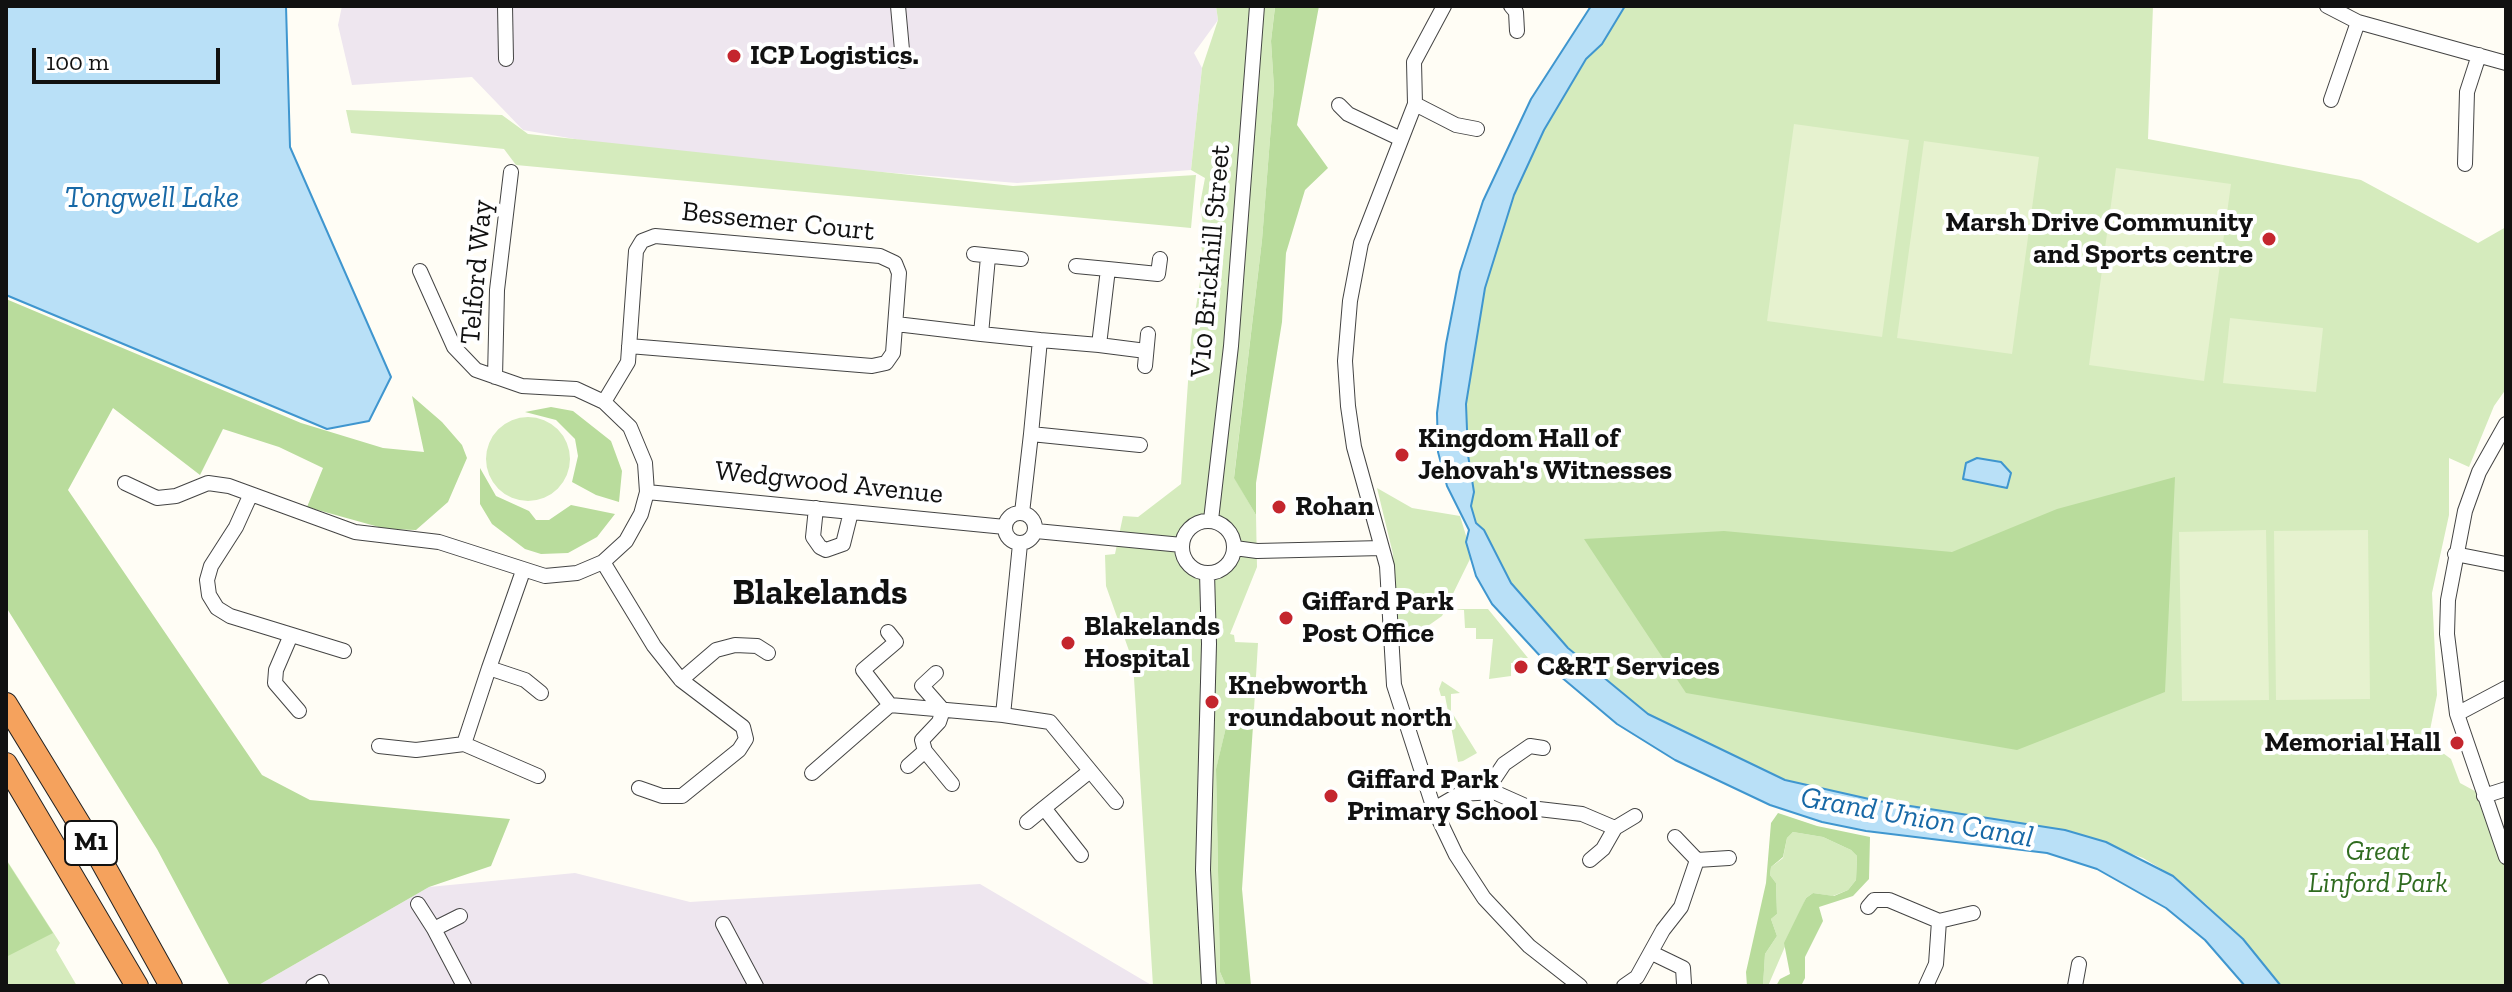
<!DOCTYPE html>
<style>
body{margin:0}
#map{position:relative;width:2512px;height:992px;overflow:hidden;background:#fffdf5;font-family:"Zilla Slab",serif}
canvas{display:block}
.frame{position:absolute;inset:0;border:8px solid #111;pointer-events:none}
.scale{position:absolute;left:32px;top:48px;width:188px;height:36px;box-sizing:border-box;border:4px solid #111;border-top:0;padding-left:10px;font-size:24px;line-height:28px;white-space:nowrap;color:#111;-webkit-text-stroke:6px #fff;paint-order:stroke}
</style>
<div id="map">
<canvas width="2512" height="992"></canvas>
<div class="frame"></div>
<div class="scale">100 m</div>
</div>
<script>
const ctx = document.querySelector('canvas').getContext('2d');
ctx.lineJoin = 'round';
function fill(path, color) {
  ctx.fillStyle = color;
  ctx.fill(path, 'evenodd');
}
function shape(rows) {
  const path = new Path2D();
  for (const r of rows) {
    if (r.length === 3) {
      path.moveTo(r[0] + r[2], r[1]);
      path.arc(r[0], r[1], r[2], 0, 2 * Math.PI);
      continue;
    }
    path.moveTo(r[0], r[1]);
    for (let i = 2; i < r.length; i += 2) path.lineTo(r[i], r[i + 1]);
  }
  return path;
}
function trace(path, color, width, dash) {
  ctx.strokeStyle = color;
  ctx.lineWidth = width;
  ctx.lineCap = dash ? 'butt' : 'round';
  ctx.setLineDash(dash || []);
  ctx.stroke(path);
}
function drawText(font, color, halo, rows, align = 'center') {
  ctx.font = font + ' "Zilla Slab",serif';
  ctx.lineWidth = 8;
  ctx.setLineDash([]);
  ctx.textBaseline = 'middle';
  ctx.strokeStyle = halo;
  ctx.fillStyle = color;
  for (const [text, x, y, turn = 0] of rows) {
    ctx.save();
    ctx.translate(x, y);
    ctx.rotate((+turn || 0) * Math.PI / 180);
    ctx.textAlign = isNaN(turn) ? turn : align;
    if (halo) ctx.strokeText(text, 0, 0);
    ctx.fillText(text, 0, 0);
    ctx.restore();
  }
}
fill(shape([
 [342,6,1216,6,1218,20,1194,53,1202,68,1191,170,1017,183,661,154,523,130,472,77,352,85,338,25],
 [575,873,690,902,980,884,1153,986,257,986,429,887]
]), '#eee6ef');
fill(shape([
 [1216,6,1275,6,1271,41,1274,88,1262,240,1234,477,1256,515,1257,567,1230,634,1234,635,1235,642,1258,643,1253,726,1226,727,1216,770,1220,972,1226,986,1153,986,1133,662,1106,586,1105,555,1115,554,1123,516,1138,517,1181,484,1191,338,1204,257,1198,235,1204,233,1200,204,1205,178,1191,170,1202,68,1218,20],
 [1211,520,1229,530,1235,548,1229,563,1207,573,1188,564,1182,545,1189,528],
 [1625,6,2153,6,2148,139,2361,180,2478,243,2506,227,2506,389,2494,406,2469,467,2449,458,2449,515,2432,593,2437,695,2429,735,2436,748,2451,759,2460,783,2484,796,2506,857,2506,986,2281,986,2243,939,2207,905,2173,876,2143,858,2065,830,1878,801,1785,780,1648,714,1603,680,1539,619,1511,583,1484,530,1476,523,1471,506,1474,492,1468,455,1466,404,1485,288,1514,195,1544,130,1586,59,1602,44],
 [346,110,502,115,528,134,1013,186,1196,175,1191,228,516,165,504,149,351,133],
 [528,459,42],
 [1377,488,1412,508,1460,516,1472,555,1442,616,1395,649,1393,554],
 [1447,609,1488,609,1528,658,1522,658,1522,663,1511,663,1511,676,1489,679,1493,639,1476,639,1476,628,1465,628,1464,610],
 [1442,681,1460,693,1451,694,1451,711,1477,753,1463,761,1458,762,1445,696,1441,696,1439,689],
 [1793,832,1823,837,1851,850,1857,856,1856,880,1848,890,1833,896,1813,893,1806,898,1768,986,1763,986,1765,954,1777,936,1771,919,1777,914,1776,883,1770,875,1771,867,1783,858,1787,838],
 [6,859,60,943,56,950,77,986,6,986]
]), '#d5ebbd');
fill(shape([
 [1319,6,1297,125,1328,168,1305,190,1286,253,1282,322,1256,483,1256,515,1234,478,1262,240,1274,88,1271,41,1275,7],
 [6,299,301,423,383,448,424,452,412,396,442,422,462,445,467,458,448,502,416,530,386,529,307,507,323,468,279,447,223,429,200,475,113,408,68,490,262,775,310,800,510,819,491,866,429,887,257,986,230,986,157,849,6,607],
 [551,407,573,411,611,441,622,471,619,502,596,495,572,482,578,456,575,439,556,420,525,412],
 [480,468,496,496,529,511,536,520,549,520,571,505,615,514,597,537,568,553,541,554,525,549,492,524,480,504],
 [2175,477,2165,692,2017,750,1686,693,1584,539,1724,531,1952,552,2057,509],
 [1253,726,1242,889,1251,986,1226,986,1220,972,1216,769,1226,727],
 [1778,813,1817,826,1870,837,1869,879,1853,896,1819,907,1823,921,1805,957,1805,978,1801,986,1776,986,1780,979,1790,974,1784,943,1806,898,1813,893,1834,896,1848,890,1856,880,1857,856,1851,850,1823,837,1793,832,1787,838,1783,857,1771,867,1770,875,1776,883,1777,914,1771,919,1777,936,1765,954,1763,986,1747,986,1746,972,1766,883,1771,823],
 [6,860,53,933,6,957]
]), '#b9dc9c');
fill(shape([
 [1794,124,1909,140,1882,337,1767,321],
 [1924,141,2039,157,2012,354,1897,338],
 [2116,168,2231,184,2204,381,2089,365],
 [2230,318,2323,328,2316,392,2223,383],
 [2266,530,2269,700,2182,701,2179,532],
 [2368,530,2370,699,2276,700,2274,531]
]), '#e6f2cf');
const water = shape([
 [6,6,286,6,290,147,391,377,369,421,327,429,6,295,6,6],
 [1591,6,1625,6,1602,44,1586,59,1544,130,1514,195,1485,288,1466,404,1468,455,1474,492,1471,506,1476,523,1484,530,1511,583,1568,648,1648,714,1785,780,1878,801,2065,830,2106,842,2173,876,2243,939,2281,986,2245,986,2205,940,2166,908,2097,869,2047,853,1866,831,1822,822,1770,805,1675,760,1617,724,1554,671,1492,604,1476,576,1466,542,1469,530,1447,486,1438,452,1437,413,1446,344,1460,272,1483,201,1531,99,1591,6],
 [1977,458,2001,462,2011,473,2007,488,1963,479,1966,463,1977,458]
]);
fill(water, '#b9e0f7');
trace(water, '#3f96cf', 2);
const minor = shape([
 [505,6,506,59],
 [898,6,903,61],
 [1444,6,1414,62,1415,104,1361,243,1350,301,1345,361,1348,406,1354,447,1387,566,1394,685,1434,809,1456,855,1484,898,1529,946,1580,986],
 [1511,6,1516,12,1517,31],
 [2327,6,2358,22,2506,63],
 [2331,100,2358,22],
 [1415,104,1456,125,1477,129],
 [1339,105,1348,114,1401,139],
 [2465,164,2467,92,2479,55],
 [974,254,1021,259],
 [988,257,981,334,1040,340],
 [1076,266,1108,269],
 [420,271,454,347,476,370,522,386,576,389,604,402,630,427,645,463,647,492,1005,527],
 [896,324,981,334],
 [1099,345,1146,351],
 [1145,366,1148,334],
 [495,377,497,290,511,172],
 [604,402,628,362,636,251,642,241,655,236,880,256,895,263,899,273,893,353,886,363,872,366,629,346],
 [2506,424,2479,472,2465,511,2448,600,2447,634,2457,714,2506,857],
 [1140,445,1031,434,1040,340,1099,345,1108,269,1158,274,1160,259],
 [125,483,157,498,176,496,208,483,229,486,355,532,439,542,545,576,577,573,603,562,626,541,641,514,647,492],
 [250,496,236,527,211,566,207,580,209,595,217,608,230,616,344,651],
 [816,508,813,537,820,547,826,550,843,544,851,512],
 [1020,528,15],
 [1022,513,1031,434],
 [1211,520,1231,346,1257,6],
 [1208,547,26],
 [1036,531,1182,545],
 [1235,548,1257,551,1382,548],
 [2455,554,2506,564],
 [603,562,654,646,681,680],
 [1207,573,1209,644,1203,870,1209,986],
 [888,632,896,642,863,670,890,705,1003,715,1020,544],
 [291,635,276,670,275,683,299,711],
 [489,668,523,571],
 [2457,714,2506,688],
 [1003,715,1050,722,1116,802],
 [464,744,538,776],
 [379,746,416,750,464,744,489,668,525,680,541,693],
 [925,751,922,740,939,722,943,710,922,686,936,673],
 [908,766,925,751,952,784],
 [812,773,890,705],
 [639,788,662,796,682,796,739,750,746,739,743,727,681,680,716,650,735,645,757,646,768,653],
 [1494,792,1492,782,1504,764,1530,746,1543,748],
 [2484,796,2506,789],
 [1434,809,1460,794,1494,792,1530,808,1582,814,1615,828,1635,816],
 [1027,822,1044,808],
 [1675,837,1697,860],
 [1081,855,1044,808,1090,771],
 [1590,860,1603,849,1615,828],
 [418,904,434,929],
 [1868,907,1874,900,1889,900,1939,921],
 [460,916,434,929,464,986],
 [723,924,756,986],
 [1652,953,1683,968,1684,984],
 [313,986,320,982,322,986],
 [1624,986,1637,977,1663,930,1681,907,1697,860,1729,858],
 [1926,986,1936,964,1939,921,1973,913],
 [2075,986,2079,964]
]);
const highway = shape([
 [6,704,97,853,171,986],
 [6,764,137,986]
]);
trace(minor, '#444', 16);
trace(highway, '#222', 24);
trace(minor, '#fff', 14);
trace(highway, '#f5a25d', 22);
for (const [x, y, r, color] of [
 [734,56,8,"#c4262e"],
 [2269,239,8,"#c4262e"],
 [1402,455,8,"#c4262e"],
 [1279,507,8,"#c4262e"],
 [1286,618,8,"#c4262e"],
 [1068,643,8,"#c4262e"],
 [1521,667,8,"#c4262e"],
 [1212,702,8,"#c4262e"],
 [2457,743,8,"#c4262e"],
 [1331,796,8,"#c4262e"]
]) {
  const dot = new Path2D();
  dot.arc(x, y, r, 0, 2 * Math.PI);
  ctx.fillStyle = color;
  ctx.fill(dot);
  trace(dot, '#fff', 3);
}
for (const [x, y, w] of [
 [91,843,52]
]) {
  const box = new Path2D();
  box.roundRect(x - w / 2, y - 22, w, 44, 6);
  ctx.fillStyle = '#fff';
  ctx.fill(box);
  trace(box, '#111', 2);
}
drawText('bold 26px', '#111', null, [
 ["M1",91,843]
]);
drawText('bold 28px', '#111', '#fff', [
 ["ICP Logistics.",750,56],
 ["Marsh Drive Community",2253,223,"right"],
 ["and Sports centre",2253,255,"right"],
 ["Kingdom Hall of",1418,439],
 ["Jehovah's Witnesses",1418,471],
 ["Rohan",1295,507],
 ["Giffard Park",1302,602],
 ["Post Office",1302,634],
 ["Blakelands",1084,627],
 ["Hospital",1084,659],
 ["C&RT Services",1537,667],
 ["Knebworth",1228,686],
 ["roundabout north",1228,718],
 ["Memorial Hall",2441,743,"right"],
 ["Giffard Park",1347,780],
 ["Primary School",1347,812]
], 'left');
drawText('28px', '#111', '#fff', [
 ["Bessemer Court",778,222,6],
 ["V10 Brickhill Street",1211,261,-85],
 ["Telford Way",477,272,-85],
 ["Wedgwood Avenue",829,483,6]
]);
drawText('italic 28px', '#2f6b1f', '#fff', [
 ["Great",2378,852],
 ["Linford Park",2378,884]
]);
drawText('italic 30px', '#1768a6', '#fff', [
 ["Tongwell Lake",152,198],
 ["Grand Union Canal",1917,818,10]
]);
drawText('bold 36px', '#111', '#fff', [
 ["Blakelands",820,594]
]);
</script>
